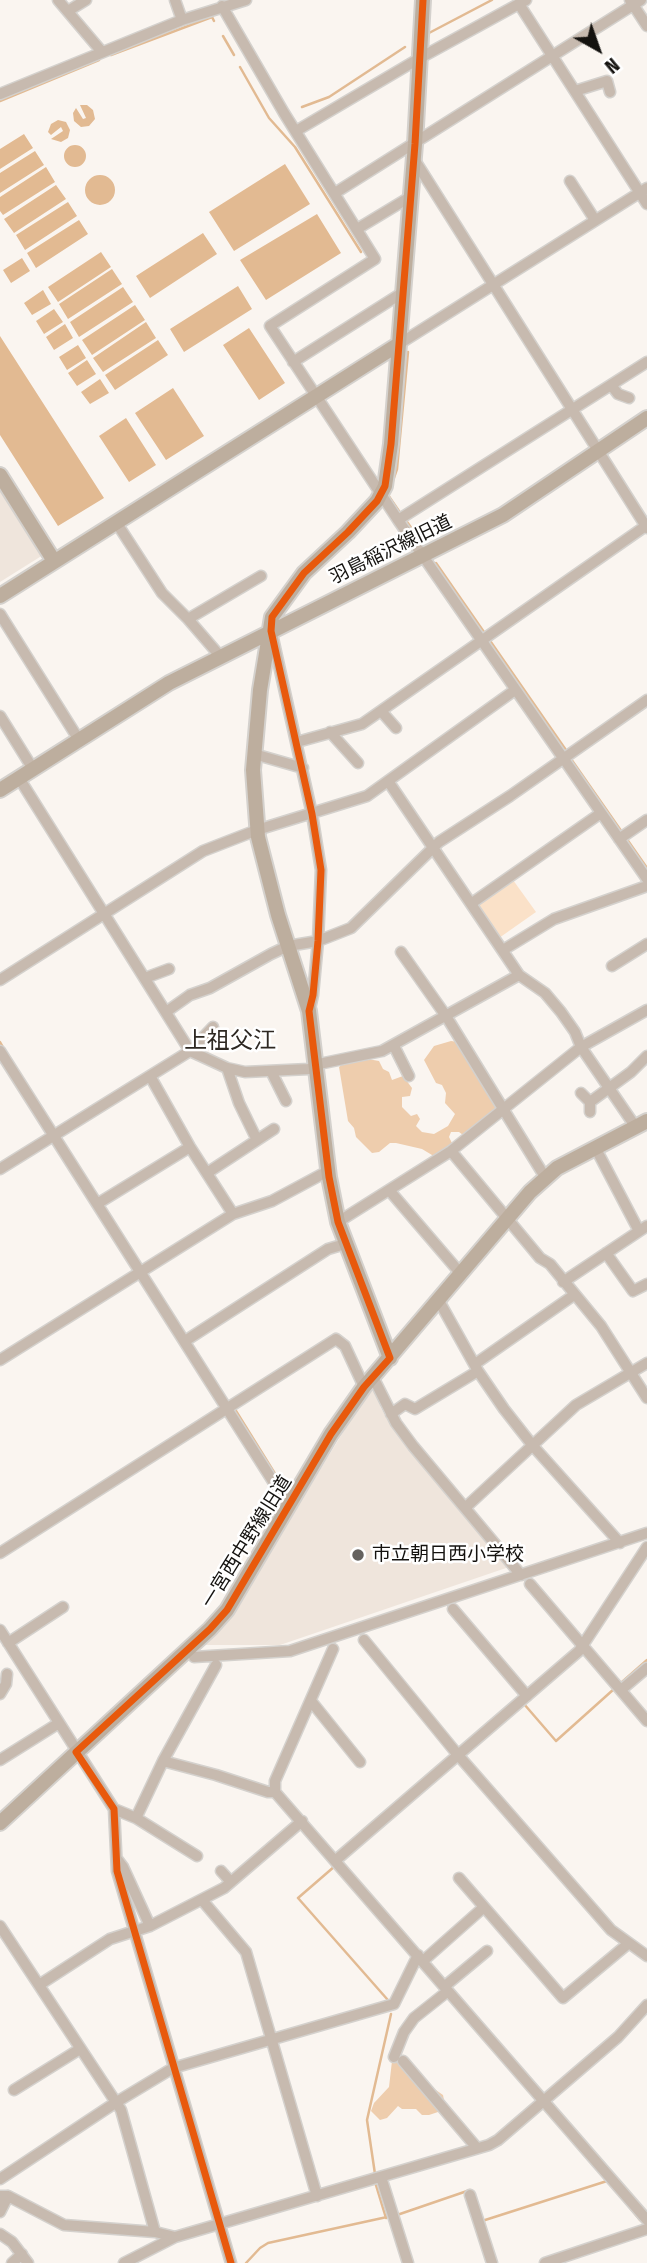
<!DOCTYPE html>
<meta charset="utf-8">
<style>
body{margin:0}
#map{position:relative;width:647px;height:2263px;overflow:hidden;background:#faf5f0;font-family:"Fira Sans Condensed",sans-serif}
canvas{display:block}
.north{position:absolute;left:563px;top:14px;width:70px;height:70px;-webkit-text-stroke:5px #fff;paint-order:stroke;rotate:140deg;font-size:19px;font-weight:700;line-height:28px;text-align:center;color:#14120f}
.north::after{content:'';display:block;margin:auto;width:24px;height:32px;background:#14120f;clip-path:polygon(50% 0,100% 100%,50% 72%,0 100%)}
</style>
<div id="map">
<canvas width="647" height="2263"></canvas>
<div class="north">N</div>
</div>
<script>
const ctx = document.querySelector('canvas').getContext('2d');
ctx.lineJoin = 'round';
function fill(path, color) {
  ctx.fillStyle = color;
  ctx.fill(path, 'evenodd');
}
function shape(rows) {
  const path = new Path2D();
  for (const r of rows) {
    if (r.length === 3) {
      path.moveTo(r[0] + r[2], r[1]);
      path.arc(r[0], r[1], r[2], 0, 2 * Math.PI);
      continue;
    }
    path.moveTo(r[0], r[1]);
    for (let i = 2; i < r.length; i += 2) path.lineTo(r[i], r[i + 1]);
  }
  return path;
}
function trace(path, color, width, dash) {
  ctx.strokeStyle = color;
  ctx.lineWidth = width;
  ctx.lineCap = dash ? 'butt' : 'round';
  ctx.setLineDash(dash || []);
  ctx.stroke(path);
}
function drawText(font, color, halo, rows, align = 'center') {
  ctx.font = font + ' "Fira Sans Condensed","Noto Sans JP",sans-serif';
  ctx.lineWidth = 5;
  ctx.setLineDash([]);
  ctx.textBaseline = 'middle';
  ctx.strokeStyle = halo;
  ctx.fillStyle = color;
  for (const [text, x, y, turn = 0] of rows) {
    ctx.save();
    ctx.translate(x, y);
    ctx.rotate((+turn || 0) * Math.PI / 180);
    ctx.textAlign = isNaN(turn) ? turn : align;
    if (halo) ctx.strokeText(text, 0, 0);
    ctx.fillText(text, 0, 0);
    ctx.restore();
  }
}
fill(shape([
 [0,488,43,555,0,582],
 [369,1390,376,1392,381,1408,392,1427,407,1446,463,1509,509,1567,280,1645,200,1645,231,1615]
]), '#efe5dc');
fill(shape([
 [513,880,536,912,499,938,474,902]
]), '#fae1c8');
fill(shape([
 [451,1041,458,1042,497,1103,497,1114,467,1138,459,1132,451,1132,449,1137,452,1143,452,1148,437,1158,422,1149,396,1143,390,1143,379,1152,372,1153,356,1137,354,1128,348,1121,339,1067,346,1061,362,1058,379,1061,383,1069,389,1072,392,1080,403,1076,412,1088,410,1096,402,1097,402,1107,411,1116,417,1114,420,1119,416,1126,422,1132,434,1134,448,1126,455,1114,445,1103,446,1093,442,1085,436,1083,424,1060,434,1046],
 [402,2055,409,2064,421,2088,433,2088,443,2095,445,2105,438,2112,429,2115,422,2115,416,2109,402,2109,398,2106,387,2118,380,2120,371,2111,374,2103,389,2087,392,2061]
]), '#eecdad');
fill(shape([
 [80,105,87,105,93,110,95,119,89,126,81,127,74,121,73,113,76,108,83,119,86,118],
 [58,120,66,122,70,130,68,138,61,142,51,139,63,131,61,127,51,135,48,132,51,124],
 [24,134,33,148,0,169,0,149],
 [75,156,11],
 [35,151,44,165,0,193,0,173],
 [285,164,310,204,234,251,209,212],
 [46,167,55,182,3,215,0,211,0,197],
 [100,190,15],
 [56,185,66,199,14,233,4,219],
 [68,202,77,216,25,250,16,235],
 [317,214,341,253,266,300,240,260],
 [79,220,88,234,36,268,27,253],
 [203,233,217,254,150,298,136,276],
 [101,252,111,267,58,302,48,287],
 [22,258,30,271,11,283,3,270],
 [112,269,122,284,68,319,59,304],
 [238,286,252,309,184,352,170,329],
 [123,287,133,302,79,337,70,322],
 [43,290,51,304,32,315,24,303],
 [135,305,145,320,92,355,82,340],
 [54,309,63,322,44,334,36,321],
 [146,322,156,338,103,372,93,358],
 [65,324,73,338,54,350,46,337],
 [249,328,285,383,259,400,223,345],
 [0,336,104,498,58,526,0,435],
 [158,340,168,355,115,390,105,375],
 [78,345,86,358,67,370,59,357],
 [87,360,96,374,77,386,68,373],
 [100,379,109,393,90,404,81,392],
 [173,388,204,436,166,460,135,413],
 [126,418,156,465,129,482,99,436]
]), '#e2ba92');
trace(shape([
 [429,33,492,0],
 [223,36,234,55],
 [111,55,212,17,214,21],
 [240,67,269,118,295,147,361,252],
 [0,101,99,60],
 [302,107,329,97,405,47],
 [401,514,388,495,397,469,408,352],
 [405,519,419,539],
 [436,563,568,753],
 [571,759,647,868],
 [0,1042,4,1049],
 [236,1411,282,1485],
 [622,1682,647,1660],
 [524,1704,556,1741,614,1689],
 [335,1866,298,1898,387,1999],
 [375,2174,367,2120,391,2014],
 [375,2182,386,2218],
 [631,2209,640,2220],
 [397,2215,470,2190],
 [482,2221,607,2181],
 [246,2263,260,2248,268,2243,387,2217]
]), '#e2ba92', 2.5);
const street = shape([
 [58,0,102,52],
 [175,0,182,20],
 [630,0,647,26],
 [519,4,647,204],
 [222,6,284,113,375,259,270,326,398,520,647,879],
 [68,11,86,0],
 [575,91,607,81,610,92],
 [0,94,182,20,246,0],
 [296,131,420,58,526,0],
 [414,159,647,528],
 [570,181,595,220],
 [335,193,641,0],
 [357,229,410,197],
 [399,344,647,188],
 [293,362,402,293],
 [611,385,618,394,629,398],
 [398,520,647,362],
 [116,522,162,593,188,619,220,656],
 [0,614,79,740],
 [188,619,261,576],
 [272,634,312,814,321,870,318,941,313,995,310,1009],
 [381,711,396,728],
 [0,716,33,769],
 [330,732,358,763],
 [297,742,362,724,647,525],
 [254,754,303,768],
 [19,778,190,1051,227,1068,245,1072,309,1069,319,1064,382,1051,519,975],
 [388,781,519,975,545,993,561,1012,575,1032,581,1047,635,1126],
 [619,839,647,820],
 [472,903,601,813],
 [503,950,554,919,647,886],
 [401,952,446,1016,545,1177],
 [612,966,647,944],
 [145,978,169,969],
 [0,980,203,851,257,830,367,796,515,690],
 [166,1012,190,995,210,988,271,954,288,946,318,941,351,928,439,842,510,796,647,700],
 [394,1046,409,1076],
 [0,1051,288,1505],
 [227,1068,239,1103,257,1140],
 [271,1071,286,1101],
 [150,1076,190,1147,233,1214],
 [581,1093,590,1102,590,1112],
 [590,1102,631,1072,647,1056],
 [595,1147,639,1231],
 [451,1151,540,1258,550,1264,601,1326,647,1398],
 [0,1169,190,1051,213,1027],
 [207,1173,274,1129],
 [389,1190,461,1274],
 [97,1204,190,1147],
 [338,1222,451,1151,581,1047,647,1010],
 [606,1253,633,1291,647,1284],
 [563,1282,647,1226],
 [439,1301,478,1371,504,1409,533,1446,620,1543],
 [185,1341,328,1249,345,1244],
 [0,1360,233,1214,272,1201,328,1171],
 [475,1364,574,1295],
 [373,1377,396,1423,413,1446,521,1575],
 [391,1414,405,1404,415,1409,478,1371],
 [466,1507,576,1405,647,1363],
 [0,1553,336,1339,345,1346,364,1387],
 [530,1584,647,1721],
 [453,1609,527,1696],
 [0,1630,114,1809,117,1871,231,2263],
 [364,1640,458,1755,611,1930,647,1956],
 [8,1643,63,1607],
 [333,1649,275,1781,275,1792,647,2220],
 [194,1657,290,1651,647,1533],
 [621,1690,647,1668],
 [0,1694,6,1684,7,1674],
 [311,1701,360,1762],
 [0,1760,59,1723],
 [163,1761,216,1775,268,1792,275,1792],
 [114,1809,136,1818,197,1856],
 [136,1818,163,1761,216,1665],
 [117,1859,123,1867,150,1926],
 [336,1860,579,1651,647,1547],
 [221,1871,231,1882],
 [459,1878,563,1998,629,1943],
 [202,1900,246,1952,317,2196],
 [0,1926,121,2110,155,2232,175,2237,489,2145,498,2140,618,2037,647,2005],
 [423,1961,484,1907],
 [39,1985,110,1939,150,1926,224,1888,302,1821],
 [445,1986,487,1951],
 [394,2057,404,2032,414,2018,448,1991],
 [403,2061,477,2148],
 [14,2090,80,2049],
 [381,2177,408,2263],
 [0,2179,115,2103,173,2068,394,2004,418,1955],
 [470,2195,492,2263],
 [0,2196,8,2196,64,2225,155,2232],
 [0,2212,8,2196],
 [0,2234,12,2242,28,2263],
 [12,2263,22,2254],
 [124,2263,175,2237],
 [545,2263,647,2229]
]);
const secondary = shape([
 [0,475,54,561],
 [0,596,399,344],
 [0,790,169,683,503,515,647,418],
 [390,1358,338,1222,329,1177,309,1011,278,915,258,837,253,770,260,690,272,617,304,573,348,532,377,501,385,486,391,444,415,144,423,0],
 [0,1823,210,1629,227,1610,331,1434,364,1387,530,1192,557,1168,647,1121]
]);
trace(street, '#d4d1cd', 13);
trace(secondary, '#d4d1cd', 18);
trace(street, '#c7baaf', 10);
trace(secondary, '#bdae9e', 14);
trace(shape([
 [231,2263,117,1871,114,1809,76,1752,210,1629,227,1610,331,1434,364,1387,390,1358,338,1222,329,1177,309,1011,313,995,318,941,321,870,312,814,271,631,272,617,304,573,348,532,377,501,385,486,391,444,415,144,423,0]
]), '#e8590c', 7);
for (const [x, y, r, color] of [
 [358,1555,7,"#64615e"]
]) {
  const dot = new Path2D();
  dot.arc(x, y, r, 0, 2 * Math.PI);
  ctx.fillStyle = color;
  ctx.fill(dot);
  trace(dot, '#fff', 2.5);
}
drawText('19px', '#14120f', '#fff', [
 ["羽島稲沢線旧道",391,550,-26],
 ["一宮西中野線旧道",247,1542,-58]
]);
drawText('19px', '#14120f', '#fff', [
 ["市立朝日西小学校",372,1555]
], 'left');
drawText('23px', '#2e2822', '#fff', [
 ["上祖父江",230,1042]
]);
</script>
